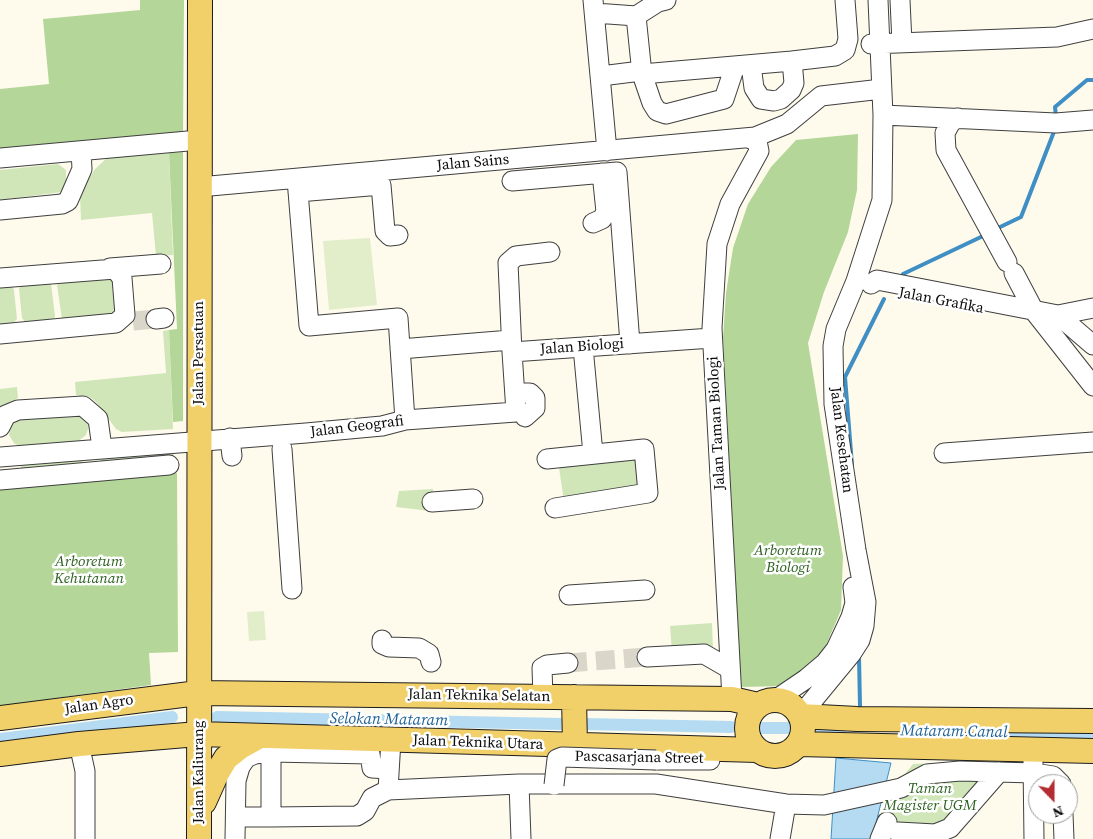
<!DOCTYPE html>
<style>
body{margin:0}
#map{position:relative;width:1093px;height:839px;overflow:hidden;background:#fefbec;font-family:"Source Serif 4",serif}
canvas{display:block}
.north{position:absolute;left:1028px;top:774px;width:50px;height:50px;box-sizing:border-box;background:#fff;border:1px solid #9e9e9e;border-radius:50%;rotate:158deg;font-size:14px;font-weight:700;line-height:20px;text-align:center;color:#0c0c0c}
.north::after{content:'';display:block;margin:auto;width:18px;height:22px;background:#b42c32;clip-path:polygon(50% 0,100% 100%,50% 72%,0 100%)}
</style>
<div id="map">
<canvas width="1093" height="839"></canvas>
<div class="north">N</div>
</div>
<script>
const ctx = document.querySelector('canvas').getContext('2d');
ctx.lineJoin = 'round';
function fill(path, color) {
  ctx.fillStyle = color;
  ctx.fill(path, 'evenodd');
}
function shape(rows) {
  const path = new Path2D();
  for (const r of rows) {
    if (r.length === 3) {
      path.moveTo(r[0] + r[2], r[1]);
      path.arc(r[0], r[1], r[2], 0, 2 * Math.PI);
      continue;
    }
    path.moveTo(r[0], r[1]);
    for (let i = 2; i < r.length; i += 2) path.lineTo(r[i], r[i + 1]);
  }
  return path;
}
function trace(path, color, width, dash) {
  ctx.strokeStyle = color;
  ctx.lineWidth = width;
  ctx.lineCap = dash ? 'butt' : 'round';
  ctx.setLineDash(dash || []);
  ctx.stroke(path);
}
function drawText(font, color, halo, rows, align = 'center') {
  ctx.font = font + ' "Source Serif 4",serif';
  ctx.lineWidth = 5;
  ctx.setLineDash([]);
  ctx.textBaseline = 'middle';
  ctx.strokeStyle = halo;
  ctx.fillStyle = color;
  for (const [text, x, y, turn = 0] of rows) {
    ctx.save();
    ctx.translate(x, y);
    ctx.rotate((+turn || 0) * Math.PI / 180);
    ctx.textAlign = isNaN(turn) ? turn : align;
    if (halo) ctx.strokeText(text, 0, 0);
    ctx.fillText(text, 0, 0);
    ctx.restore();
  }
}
fill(shape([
 [169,153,173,255,156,256,152,213,81,220,80,196,83,188,95,169,107,158],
 [58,164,66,170,66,185,62,192,0,200,0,170],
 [110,278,112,281,115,311,113,314,65,320,62,319,57,285,59,282],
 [51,283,55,316,54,319,28,323,25,322,22,318,19,289,21,285],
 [0,285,12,286,14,290,17,319,12,325,0,326],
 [169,330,173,429,122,432,116,429,96,402,90,397,76,395,75,382,166,373,163,331],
 [17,387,18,398,0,408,0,389],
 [76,412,87,421,89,426,86,435,77,442,21,447,14,443,9,435,11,423,17,418],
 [173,450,174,457,101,463,100,455],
 [640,453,644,490,564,501,558,461],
 [82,457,83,465,21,471,21,462],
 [433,489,430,511,396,507,399,491],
 [712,623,713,650,672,652,670,626],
 [987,762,996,763,951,826,892,839,873,839,886,797,913,764]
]), '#d0e6b8');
fill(shape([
 [140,0,184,0,183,133,0,150,0,89,49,84,43,19,140,10],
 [858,134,857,190,848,232,824,292,808,343,843,556,841,610,824,650,816,659,783,686,741,687,723,338,726,293,733,248,748,204,771,167,796,140],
 [183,152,183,421,173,422,169,330,177,329,169,153],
 [177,473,178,652,149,653,151,685,0,706,0,490]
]), '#b4d698');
fill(shape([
 [370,238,377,305,329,310,323,241],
 [264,611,266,640,249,641,247,612]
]), '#e1eec9');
const water = shape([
 [836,758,891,763,872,839,831,839,836,758]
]);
fill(water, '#b4dbf2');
trace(water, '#3f8fc5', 1);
trace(shape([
 [1056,117,1055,107,1087,80,1093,80],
 [998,228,1021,217,1055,129],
 [903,274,983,236],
 [852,465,845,377,884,299],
 [859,657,860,706]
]), '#3f8fc5', 4);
trace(shape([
 [217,717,562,724],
 [584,724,731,727],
 [754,728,791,728],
 [818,729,840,729],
 [933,731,1090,734],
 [0,739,172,717]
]), '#b4dbf2', 12);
trace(shape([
 [133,321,156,319],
 [568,663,647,657]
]), '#dad7ca', 19, [19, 9]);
const minor = shape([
 [593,0,607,151],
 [666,0,658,2,636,16,642,74,792,61,794,83,791,90,781,99,774,101,761,99,754,88,751,65],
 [900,0,902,43],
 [595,13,636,16],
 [871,44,1057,37,1093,29],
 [792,61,835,56,845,50,848,39,845,0],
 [642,74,652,103,657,111,666,114,724,99,735,66],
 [601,76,641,71],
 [883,115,1056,123,1093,120],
 [958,118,951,122,945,133,946,150,1007,262],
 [0,158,199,140],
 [297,179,309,326,398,318,405,420],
 [512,181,617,172,630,344],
 [199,187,755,137,787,124,821,96,873,90],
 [298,192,381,185,385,231,390,236,398,235],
 [0,210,62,204,68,201,82,169,81,151],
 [593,223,602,219,606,212,602,173],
 [110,268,161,264],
 [1014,273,1034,311,1093,386],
 [0,278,115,269,122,278,125,315,116,323,0,334],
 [871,284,877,280,1058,315,1093,308],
 [1058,315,1093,345],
 [156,319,164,318],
 [583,347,593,454],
 [400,349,511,340],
 [512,352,508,263,516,256,550,252],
 [515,393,530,393,535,398,535,408,525,417],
 [0,427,6,415,18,410,83,406,98,419,102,448],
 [230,438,232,456],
 [282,449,292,589],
 [944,453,1093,442],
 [0,457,306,433,382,426,405,420,516,412,512,352,712,338],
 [547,459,644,449,648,493,555,508],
 [0,480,169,465],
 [432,502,473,499],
 [569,595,645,590],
 [382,640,382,644,389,647,419,648,429,654,431,662],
 [647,657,704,654,730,669],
 [543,697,542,668,547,665,568,663],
 [732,699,712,328,717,244,730,204,759,151,757,141,748,138],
 [775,700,806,679,825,663,836,649,851,617,855,603,853,587],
 [800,716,851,654,860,640,864,626,866,602,856,550,834,404,833,346,836,329,856,281,882,200,883,115,878,0],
 [79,744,85,771,85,839],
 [271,752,370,754,372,768,389,769],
 [656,760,710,760],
 [1033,762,1034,839],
 [388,790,519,784],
 [1063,814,1064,839],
 [236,817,271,817],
 [898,832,935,834,950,828,999,772],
 [235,839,236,781,240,767,246,758,255,754,271,752,271,817,357,816,365,811,372,798,388,790,391,740],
 [521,839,519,784,656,784,786,804,824,805,901,788,927,774,960,771,1034,773,1053,776,1061,784],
 [780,839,786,804],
 [880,839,887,822]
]);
const major = shape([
 [574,697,575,745],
 [775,728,28],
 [800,716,857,719,1093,721],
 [0,718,198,693,732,699,758,705],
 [798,744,1093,751],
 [0,754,79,744,198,734,757,750],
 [204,802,217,773,226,758,240,747,258,737],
 [199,839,200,0]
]);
trace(minor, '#3f3f3f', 21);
trace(major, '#1d1d1d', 26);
trace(minor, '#fff', 19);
trace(major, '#f1d06a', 24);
const minorBridge = shape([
 [554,785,557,759,562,757,656,760]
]);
trace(minorBridge, '#3f3f3f', 21, []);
trace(minorBridge, '#fff', 19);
drawText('15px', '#0c0c0c', '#fff', [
 ["Jalan Sains",473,163,-5],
 ["Jalan Grafika",941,301,11],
 ["Jalan Biologi",582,347,-4],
 ["Jalan Persatuan",199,353,-90],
 ["Jalan Taman Biologi",717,423,-93],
 ["Jalan Geografi",357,427,-7],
 ["Jalan Kesehatan",841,440,83],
 ["Jalan Teknika Selatan",479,696,1],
 ["Jalan Agro",99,705,-8],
 ["Jalan Teknika Utara",478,743,2],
 ["Pascasarjana Street",639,758,1],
 ["Jalan Kaliurang",199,772,-90]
]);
drawText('italic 15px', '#2d6021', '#fff', [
 ["Arboretum",788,551],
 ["Biologi",788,568],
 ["Arboretum",89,562],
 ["Kehutanan",89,579],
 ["Taman",930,789],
 ["Magister UGM",930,806]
]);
drawText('italic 16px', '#1d6196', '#fff', [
 ["Selokan Mataram",389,720,1],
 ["Mataram Canal",954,732,1]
]);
</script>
